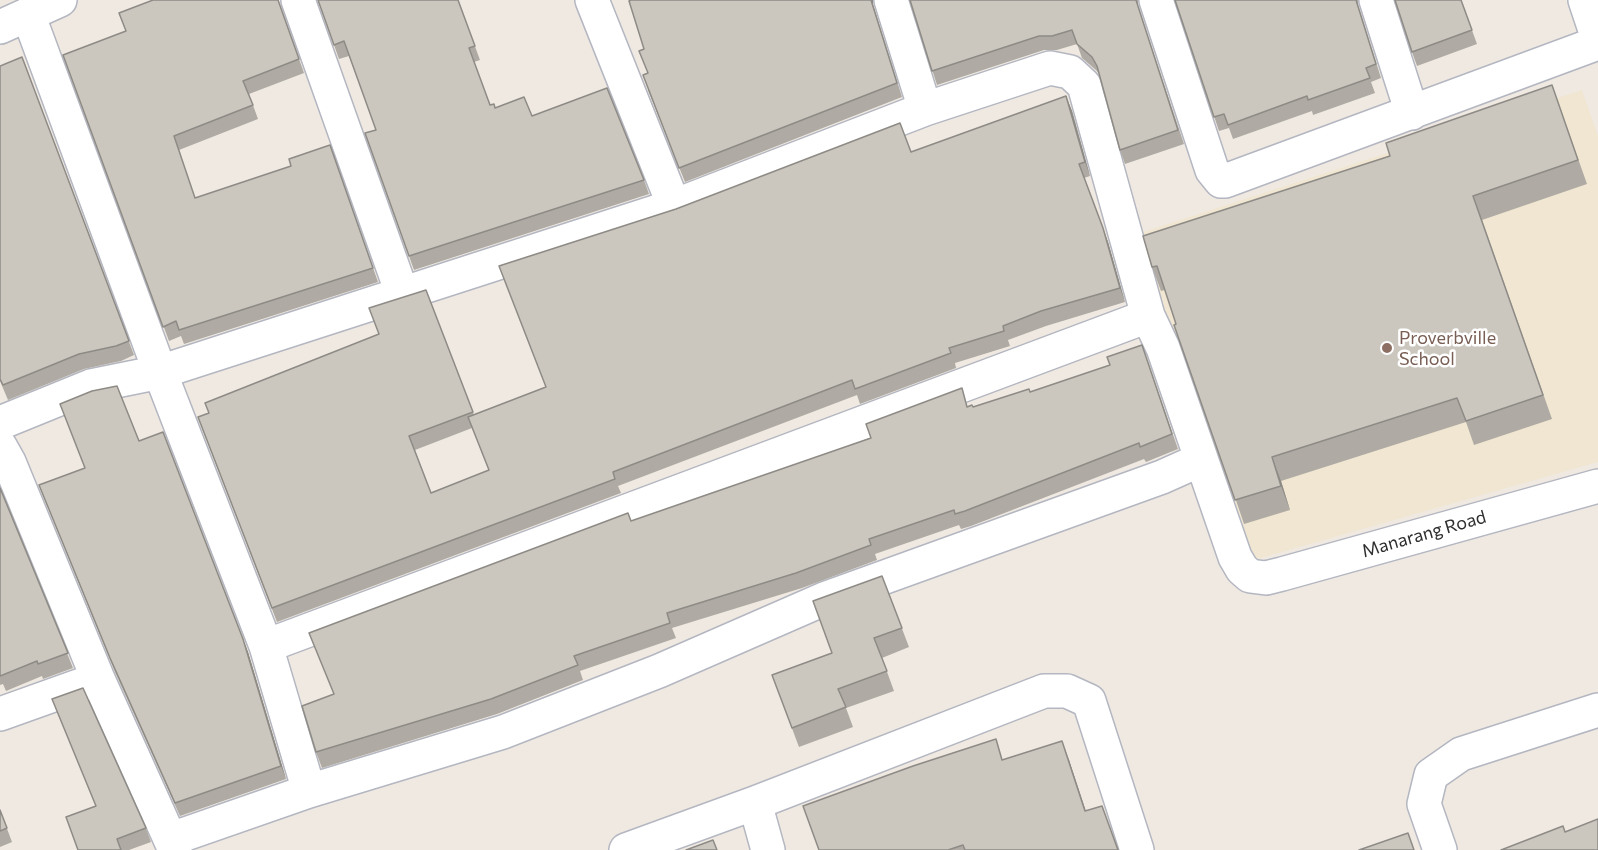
<!DOCTYPE html>
<style>
body{margin:0}
canvas{display:block;background:#efe9e1}
</style>
<canvas width="1598" height="850"></canvas>
<script>
const ctx = document.querySelector('canvas').getContext('2d');
ctx.lineJoin = 'round';
function fill(path, color) {
  ctx.fillStyle = color;
  ctx.fill(path, 'evenodd');
}
function shape(rows) {
  const path = new Path2D();
  for (const r of rows) {
    path.moveTo(r[0], r[1]);
    for (let i = 2; i < r.length; i += 2) path.lineTo(r[i], r[i + 1]);
  }
  return path;
}
function trace(path, color, width, dash) {
  ctx.strokeStyle = color;
  ctx.lineWidth = width;
  ctx.lineCap = dash ? 'butt' : 'round';
  ctx.setLineDash(dash || []);
  ctx.stroke(path);
}
function drawText(font, color, halo, rows, align = 'center') {
  ctx.font = font + ' Commissioner,sans-serif';
  ctx.lineWidth = 5;
  ctx.setLineDash([]);
  ctx.textBaseline = 'middle';
  ctx.strokeStyle = halo;
  ctx.fillStyle = color;
  for (const [text, x, y, turn = 0] of rows) {
    ctx.save();
    ctx.translate(x, y);
    ctx.rotate((+turn || 0) * Math.PI / 180);
    ctx.textAlign = isNaN(turn) ? turn : align;
    if (halo) ctx.strokeText(text, 0, 0);
    ctx.fillText(text, 0, 0);
    ctx.restore();
  }
}
fill(shape([
 [1582,90,1598,136,1598,462,1250,561,1137,234]
]), '#f0e6d1');
const street = shape([
 [298,0,402,293],
 [592,0,674,206],
 [891,0,925,109],
 [1156,0,1212,170,1221,181,1225,181,1598,43],
 [1376,0,1412,113],
 [1585,0,1598,39],
 [28,14,160,372,266,646,309,791],
 [0,27,60,0],
 [0,423,91,386,160,372,674,206,925,109,1050,68,1070,72,1084,85,1148,316,1163,348,1235,557,1242,569,1250,576,1266,578,1282,574,1598,486],
 [0,446,9,462,98,679,175,850],
 [266,646,1148,316],
 [0,714,98,679],
 [755,803,768,850],
 [171,839,309,791,503,732,659,671,824,599,1162,477,1200,460],
 [626,850,755,803,1044,691,1067,691,1089,701,1137,850],
 [1440,850,1424,804,1431,775,1461,754,1598,710]
]);
trace(street, '#b4b7c1', 36);
trace(street, '#fff', 33);
fill(shape([
 [318,0,458,0,480,60,474,62,490,105,495,108,532,116,644,180,649,194,414,270,365,133,376,130,349,56,339,59],
 [631,0,873,0,873,5,902,97,685,182,648,90,648,73,644,49],
 [910,0,1138,0,1138,6,1184,144,1125,164,1120,150,1100,76,1097,71,1082,58,1077,44,1057,50,1044,50,937,85],
 [1175,0,1358,0,1358,5,1381,78,1371,82,1375,93,1313,115,1312,111,1233,139,1229,128,1219,131],
 [1461,0,1477,44,1417,66,1412,52],
 [280,6,304,73,249,94,258,119,179,150,195,198,291,166,330,145,378,282,184,344,181,336,169,341,63,55,126,31],
 [22,57,134,355,121,361,84,369,8,400,0,381,0,66],
 [1552,85,1587,184,1482,220,1552,419,1474,445,1466,422,1281,481,1290,510,1244,524,1165,290,1161,291,1152,267,1390,156],
 [1066,96,1072,111,1090,176,1084,178,1108,242,1125,302,1046,326,1008,340,1010,346,955,363,956,368,860,404,857,395,618,486,621,493,277,622,198,417,209,413,379,334,426,290,474,415,545,387,911,152],
 [472,428,489,471,431,493,415,450],
 [1142,345,1178,449,1146,462,1144,459,971,526,961,529,959,525,875,554,877,560,802,588,672,628,676,638,580,671,583,680,497,714,322,768,316,752,334,694,309,633,631,521,968,406,973,407,1030,392,1110,365],
 [139,441,248,652,286,779,180,816,115,672,39,485,85,468],
 [0,488,73,668,43,679,42,676,6,691,3,684,0,685],
 [882,576,909,647,882,658,894,691,846,708,853,727,799,747,772,675,832,653],
 [52,699,146,828,151,842,129,850,78,850,96,806],
 [1003,759,1069,760,1086,811,1118,850,819,850],
 [0,810,12,842,0,847]
]), '#afaba4');
fill(shape([
 [871,0,873,0,873,5,902,97],
 [1066,96,1072,111,1090,176,1085,162],
 [1103,228,1108,242,1125,302,1120,288],
 [1272,457,1281,481,1290,510,1281,486],
 [243,639,248,652,286,779,281,766],
 [1062,741,1069,760,1092,831,1085,811]
]), '#8e8b86');
const building = shape([
 [153,0,278,0,299,59,243,81,253,105,174,136,195,198,291,166,289,159,330,145,373,268,179,330,176,321,163,327,63,55,126,31,119,13,153,0],
 [318,0,458,0,475,46,469,48,490,105,494,104,495,108,524,97,532,116,607,88,644,180,409,256,365,133,376,130,344,41,334,45,318,0],
 [631,0,871,0,897,83,679,168,643,75,648,73,639,51,644,49,629,1,631,0],
 [910,0,1136,0,1178,130,1120,150,1097,66,1092,57,1077,44,1072,30,1052,36,1039,36,932,71,910,0],
 [1175,0,1356,0,1376,64,1366,68,1370,78,1308,100,1307,96,1228,125,1224,114,1214,117,1175,0],
 [1395,0,1461,0,1472,30,1412,52,1395,0],
 [22,57,129,341,116,346,79,354,3,385,0,379,0,66,22,57],
 [1552,85,1578,160,1473,196,1543,395,1466,421,1457,398,1272,457,1281,486,1235,500,1174,325,1176,324,1157,266,1152,267,1143,236,1390,156,1386,143,1552,85],
 [1066,96,1085,162,1079,164,1103,228,1120,288,1041,311,1003,326,1004,331,949,348,951,353,855,389,852,380,613,472,615,479,272,608,198,417,209,413,205,403,379,334,369,308,426,290,473,412,409,436,431,493,489,470,468,417,546,387,499,266,676,209,900,123,911,152,1066,96],
 [1142,345,1172,434,1140,447,1139,443,965,511,955,514,954,510,869,539,871,545,796,573,667,613,670,623,574,656,578,665,491,699,316,752,302,706,334,694,309,633,628,513,631,521,871,438,866,424,962,388,967,407,972,405,973,407,1029,389,1030,392,1110,365,1107,357,1142,345],
 [117,386,139,441,163,432,243,639,281,766,175,803,110,658,39,485,85,468,60,404,92,391,117,386],
 [0,488,68,653,38,664,37,661,0,676,0,488],
 [882,576,902,628,874,638,887,671,838,689,846,707,792,728,772,675,832,653,813,601,882,576],
 [83,688,146,828,117,839,121,850,78,850,66,817,96,806,52,699,83,688],
 [996,739,1002,760,1062,741,1085,811,1102,806,1118,850,965,850,963,845,948,850,819,850,803,806,913,766,996,739],
 [0,810,7,828,0,831,0,810],
 [1598,819,1598,850,1501,850,1563,826,1565,832,1598,819],
 [1408,833,1414,850,1359,850,1408,833],
 [713,840,717,850,686,850,713,840]
]);
fill(building, '#cbc7bf');
trace(building, '#8e8b86', 1.5);
for (const [x, y, r, color] of [
 [1387,348,6,"#8d6e63"]
]) {
  const dot = new Path2D();
  dot.arc(x, y, r, 0, 2 * Math.PI);
  ctx.fillStyle = color;
  ctx.fill(dot);
  trace(dot, '#fff', 2);
}
drawText('18px', '#785e54', '#fff', [
 ["Proverbville",1399,338],
 ["School",1399,359]
], 'left');
drawText('18px', '#2e2e2e', '#fff', [
 ["Manarang Road",1424,534,-16]
]);
</script>
